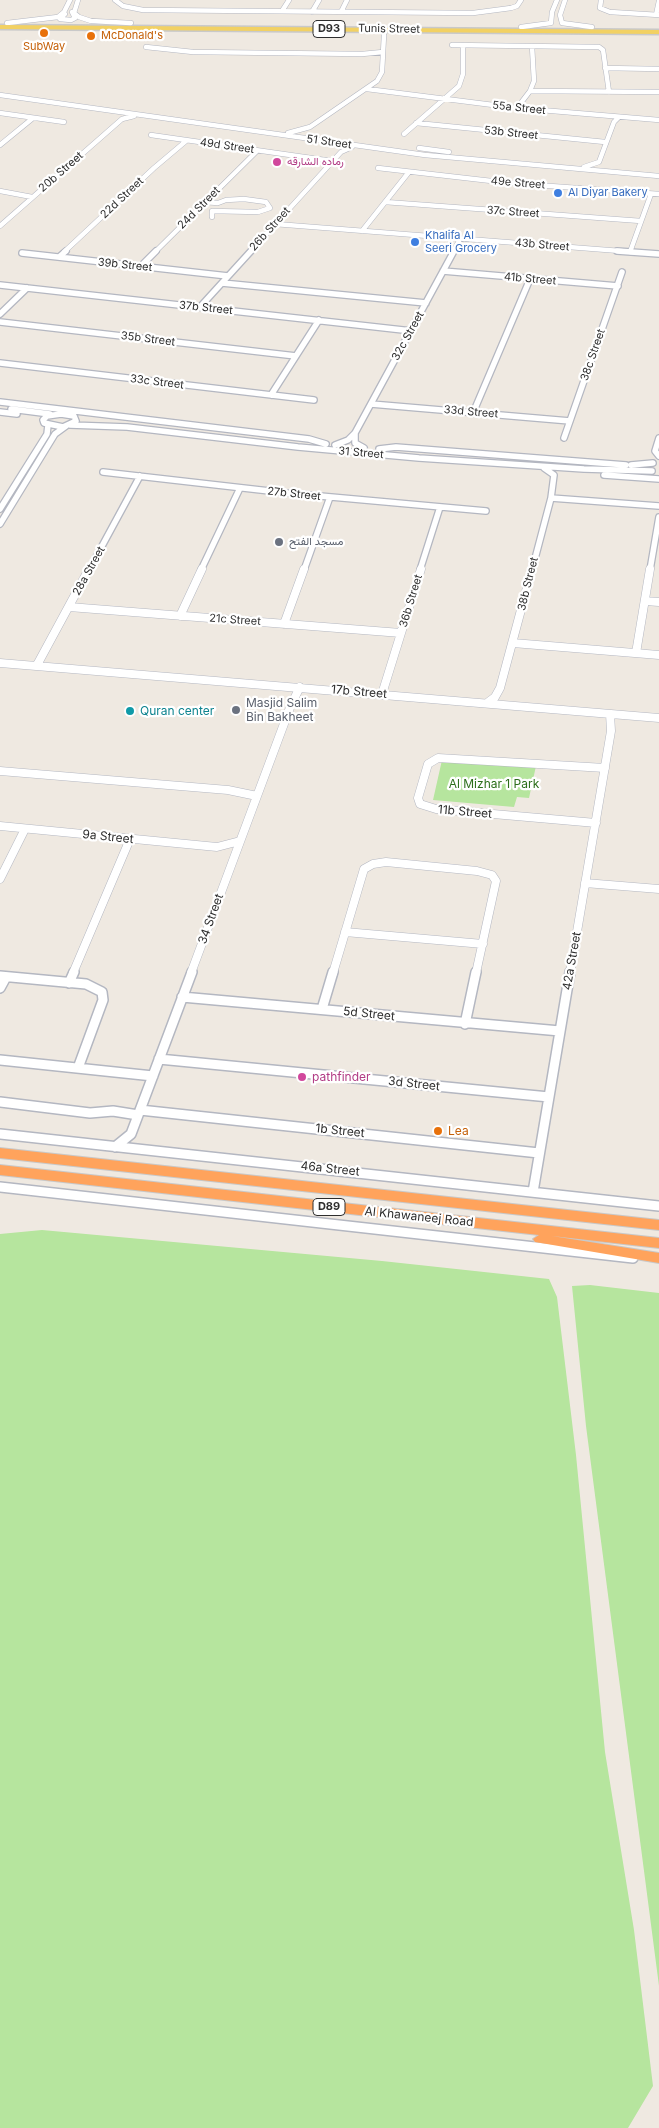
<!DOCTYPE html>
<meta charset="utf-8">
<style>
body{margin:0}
canvas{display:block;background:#efe9e1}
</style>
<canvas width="659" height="2128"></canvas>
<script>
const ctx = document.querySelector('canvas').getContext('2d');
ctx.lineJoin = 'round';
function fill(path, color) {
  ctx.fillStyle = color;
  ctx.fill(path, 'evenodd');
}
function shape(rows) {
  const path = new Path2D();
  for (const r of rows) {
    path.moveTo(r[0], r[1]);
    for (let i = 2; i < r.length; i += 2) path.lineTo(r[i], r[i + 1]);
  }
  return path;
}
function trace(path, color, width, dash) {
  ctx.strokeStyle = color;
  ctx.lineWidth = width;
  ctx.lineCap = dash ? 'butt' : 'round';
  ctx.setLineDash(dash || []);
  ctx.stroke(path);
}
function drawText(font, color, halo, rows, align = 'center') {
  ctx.font = font + ' Inter,Vazirmatn,sans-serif';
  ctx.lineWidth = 4.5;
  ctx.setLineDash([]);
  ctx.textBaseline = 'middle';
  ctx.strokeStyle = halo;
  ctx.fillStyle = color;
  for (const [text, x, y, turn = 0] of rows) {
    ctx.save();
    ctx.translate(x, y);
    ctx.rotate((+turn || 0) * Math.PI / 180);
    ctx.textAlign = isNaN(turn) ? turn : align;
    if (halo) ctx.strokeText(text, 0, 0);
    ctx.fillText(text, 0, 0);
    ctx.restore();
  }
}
fill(shape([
 [442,760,536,766,529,798,517,797,514,807,433,800],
 [42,1230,382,1261,549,1279,557,1297,576,1455,605,1752,634,1930,653,2086,628,2128,0,2128,0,1234],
 [590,1285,659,1293,659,1986,586,1426,572,1286]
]), '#b6e59e');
const minorFar3 = shape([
 [78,0,74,13,79,17,91,21,131,23],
 [115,0,123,6,143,10,473,13,511,8,517,6,521,0],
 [565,0,560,15,562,23,592,27],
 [601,0,600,8,610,12,659,15],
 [282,11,289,0],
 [312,12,319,0],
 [341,12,347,0],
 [65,14,60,19,71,20,75,18,72,12],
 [656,15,659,1],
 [7,23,58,17,64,12,70,0],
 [521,27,551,23,552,12,557,0],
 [452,45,599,47,603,50,609,92],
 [146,47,193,52,362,54,383,52],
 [605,68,659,69],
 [367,89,517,108,659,120],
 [530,91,659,92],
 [0,95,425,155,659,176],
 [517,108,530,91,534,81,532,46],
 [0,113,64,122],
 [416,123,605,142],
 [288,133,310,127,377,81,382,72,384,35],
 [404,134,459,86,463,74,463,45],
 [151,135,332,161],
 [0,145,33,118],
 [419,148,449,152],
 [584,167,599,162,614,122,619,117],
 [378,168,509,183,659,194],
 [0,191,32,197],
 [204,202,218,203,226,200,244,199,266,202,270,208,258,212,212,211,212,217],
 [385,202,641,221],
 [275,224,633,252],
 [0,226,122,119,134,116],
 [362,231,409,172],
 [64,252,154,168,186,141],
 [155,252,257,151],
 [250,252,341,152,352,147],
 [453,252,460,239],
 [630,252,651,194]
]);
const minorFar2 = shape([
 [617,251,659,254],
 [22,253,228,276],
 [59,257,66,251],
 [141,266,156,251],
 [443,271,618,286],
 [222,283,426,303],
 [0,285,412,331],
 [200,307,251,251],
 [0,314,27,288],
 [0,322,296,356],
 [0,363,314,400],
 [271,395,319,320],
 [0,402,309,439,326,444],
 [371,404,570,421],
 [11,409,50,414],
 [0,412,17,414],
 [473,413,530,279],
 [61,414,74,416,76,421,63,427,44,423,43,420,47,416,61,414],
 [70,425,127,427,298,447,419,458,584,469,652,471],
 [355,433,355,443,364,448],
 [564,438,622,272],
 [659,438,655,451,659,456],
 [335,445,348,440,355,433,454,251],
 [379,449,396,447,626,465],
 [631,465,653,463],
 [103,472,287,493,486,511],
 [604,475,659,479],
 [551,498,659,506],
 [0,509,47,434,48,425],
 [0,524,55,434,66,426],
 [89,570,140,476],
 [201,570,240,488],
 [304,570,330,497],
 [420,570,440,507],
 [532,570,551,498,554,475,544,468],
 [650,570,659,517]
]);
const minorFar1 = shape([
 [645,601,659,602],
 [69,607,401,633],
 [180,616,202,569],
 [284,624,304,569],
 [513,643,659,655],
 [636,653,650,569],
 [0,663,659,718],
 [37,665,89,569],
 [382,694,421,569],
 [487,703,495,697,500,688,532,569],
 [0,771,228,790,257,796],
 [596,823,436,809,420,804,418,798,428,764,438,758,605,768],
 [0,826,217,847,240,841],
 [0,879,25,829],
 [585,883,659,889],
 [345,932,483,944],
 [73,973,130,839],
 [191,973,291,705,300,687],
 [333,973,364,869,373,864,386,862,477,871,492,875,496,881,476,973],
 [570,973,611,731,610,714]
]);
const minor = shape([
 [0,976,86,984,102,992,103,1000,78,1068],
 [69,983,74,972],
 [0,988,6,977],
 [182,997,560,1031],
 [322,1009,333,972],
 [465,1024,476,972],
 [159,1059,549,1097],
 [0,1060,153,1076],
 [0,1102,90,1113,113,1111,138,1115],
 [140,1110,539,1153],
 [0,1134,659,1206],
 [115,1147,131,1134,192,972],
 [0,1187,633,1258],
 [533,1192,570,972]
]);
const major = shape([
 [0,25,659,30,659,34,0,29,0,25]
]);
const highway = shape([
 [0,1148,659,1220,659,1230,0,1158,0,1148],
 [0,1165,659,1238,659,1248,552,1236,659,1253,659,1263,535,1242,533,1239,539,1235,0,1175,0,1165]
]);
trace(minorFar3, '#b4b7c1', 5.5);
trace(minorFar2, '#b4b7c1', 8);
trace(minorFar1, '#b4b7c1', 9);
trace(minor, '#b4b7c1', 12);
trace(major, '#c9c9c9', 3);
trace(highway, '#c9c9c9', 2);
trace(minorFar3, '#fff', 4.5);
trace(minorFar2, '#fff', 5.5);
trace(minorFar1, '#fff', 8);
trace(minor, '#fff', 9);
fill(major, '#f2d163');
fill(highway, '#ffa35c');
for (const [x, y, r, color] of [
 [44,33,5,"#e8710a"],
 [91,36,5,"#e8710a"],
 [277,162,5,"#d1479c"],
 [558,193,5,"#3f7fe0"],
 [415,242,5,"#3f7fe0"],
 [279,542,5,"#6b7280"],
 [236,710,5,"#6b7280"],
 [130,711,5,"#0f9aa8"],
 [302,1077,5,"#d1479c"],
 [438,1131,5,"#e8710a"]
]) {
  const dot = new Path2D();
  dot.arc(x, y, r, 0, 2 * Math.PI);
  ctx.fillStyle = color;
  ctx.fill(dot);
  trace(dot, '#fff', 2);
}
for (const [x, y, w] of [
 [329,29,32],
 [329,1207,32]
]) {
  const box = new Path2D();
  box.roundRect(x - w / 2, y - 8.5, w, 17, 4);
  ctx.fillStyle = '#fff';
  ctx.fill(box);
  trace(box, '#2e2e2e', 1);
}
drawText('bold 11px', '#2e2e2e', null, [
 ["D93",329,29],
 ["D89",329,1207]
]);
drawText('11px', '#2e2e2e', '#fff', [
 ["Tunis Street",389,29,1],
 ["55a Street",519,108,6],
 ["53b Street",511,133,6],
 ["51 Street",329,142,8],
 ["49d Street",227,146,8],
 ["20b Street",61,172,-41],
 ["49e Street",518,183,5],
 ["22d Street",122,198,-43],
 ["24d Street",199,208,-45],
 ["37c Street",513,212,4],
 ["26b Street",270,229,-48],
 ["43b Street",542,245,5],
 ["39b Street",125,265,6],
 ["41b Street",530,279,5],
 ["37b Street",206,308,6],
 ["32c Street",408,336,-61],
 ["35b Street",148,339,7],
 ["38c Street",593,355,-71],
 ["33c Street",157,382,7],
 ["33d Street",471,412,5],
 ["31 Street",361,453,5],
 ["27b Street",294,494,6],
 ["28a Street",89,571,-61],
 ["38b Street",528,584,-76],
 ["36b Street",411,601,-73],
 ["21c Street",235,620,4]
]);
drawText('11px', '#c56008', '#fff', [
 ["McDonald's",101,36],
 ["SubWay",44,47,"center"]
], 'left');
drawText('11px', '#b23c85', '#fff', [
 ["رماده الشارقه",287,162]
], 'left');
drawText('11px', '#366cbe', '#fff', [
 ["Al Diyar Bakery",568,193],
 ["Khalifa Al",425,236],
 ["Seeri Grocery",425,249]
], 'left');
drawText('11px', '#5b616d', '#fff', [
 ["مسجد الفتح",289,542]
], 'left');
drawText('12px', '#2e2e2e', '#fff', [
 ["17b Street",359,692,5],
 ["11b Street",465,812,5],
 ["9a Street",108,837,6],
 ["34 Street",211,919,-70],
 ["42a Street",572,961,-80],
 ["5d Street",369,1014,6],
 ["3d Street",414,1084,6],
 ["1b Street",340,1131,6],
 ["46a Street",330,1169,6],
 ["Al Khawaneej Road",419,1217,6]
]);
drawText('12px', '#5b616d', '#fff', [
 ["Masjid Salim",246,703],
 ["Bin Bakheet",246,717]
], 'left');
drawText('12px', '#0d838f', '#fff', [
 ["Quran center",140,711]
], 'left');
drawText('12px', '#2c6e1b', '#fff', [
 ["Al Mizhar 1 Park",494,784]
]);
drawText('12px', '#b23c85', '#fff', [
 ["pathfinder",312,1077]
], 'left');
drawText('12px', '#c56008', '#fff', [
 ["Lea",448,1131]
], 'left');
</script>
